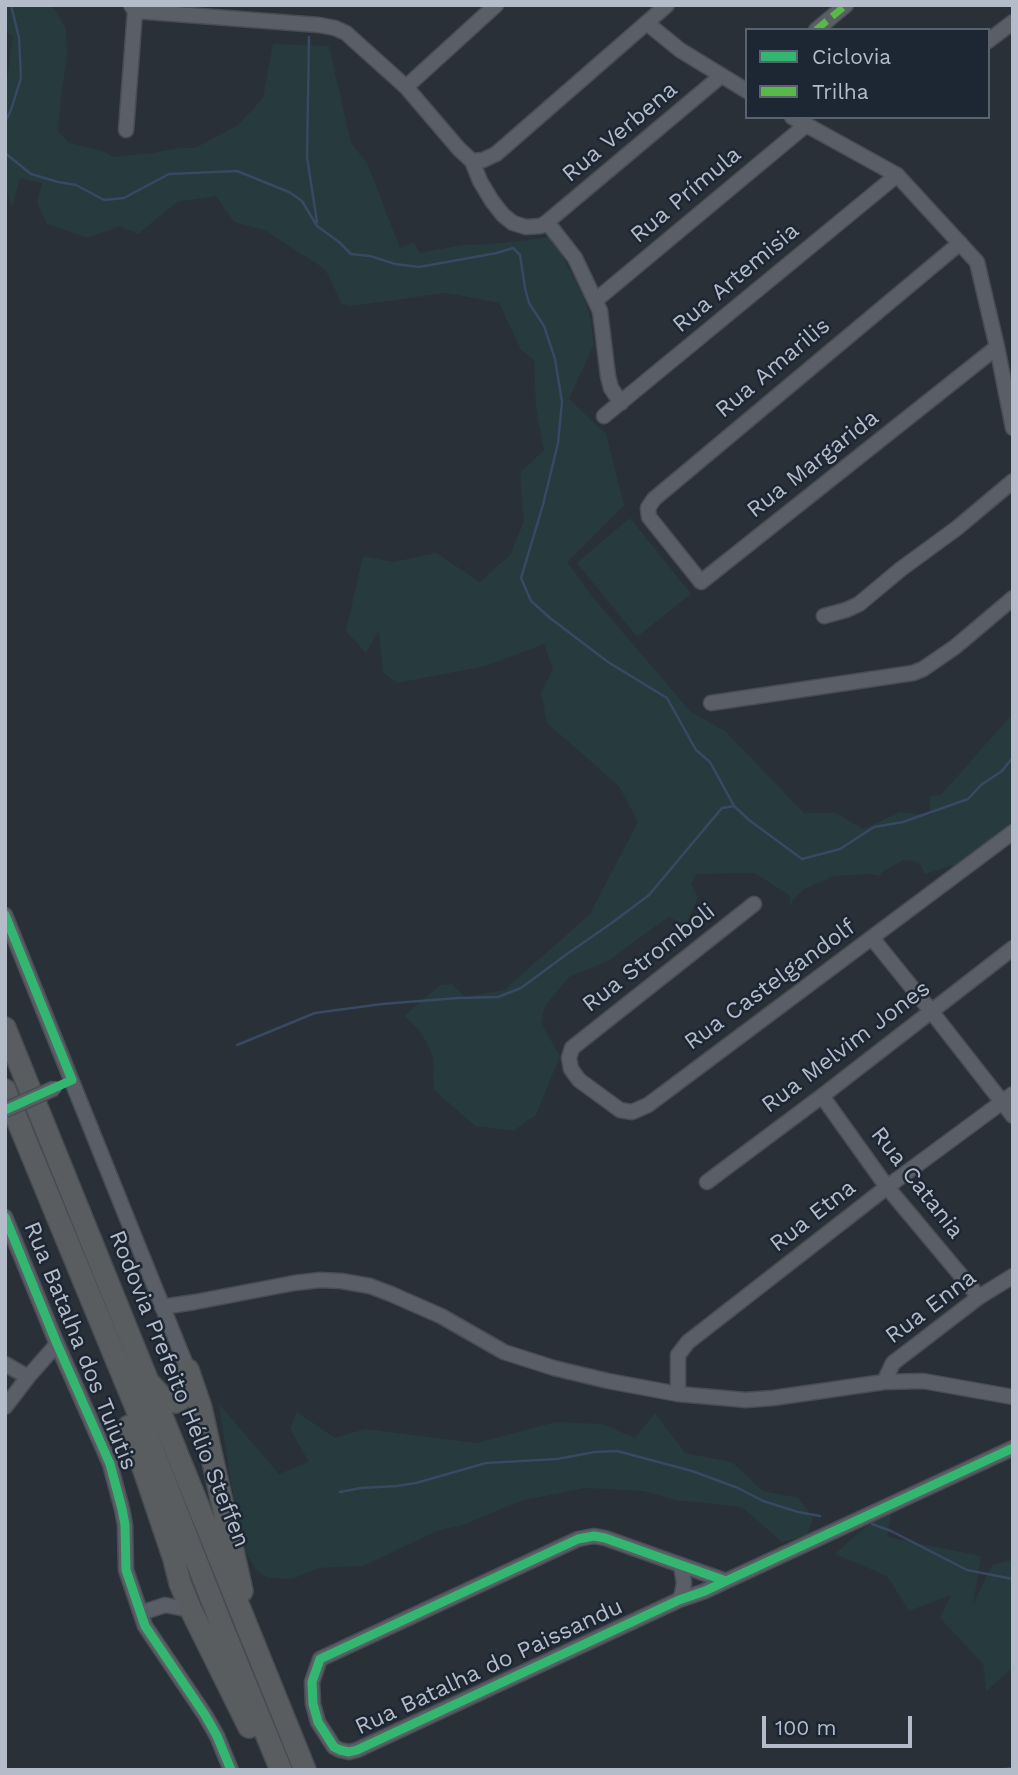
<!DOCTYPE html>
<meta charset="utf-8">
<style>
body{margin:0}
#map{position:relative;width:1018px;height:1775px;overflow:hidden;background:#2a3038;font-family:"Work Sans",sans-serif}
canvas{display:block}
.frame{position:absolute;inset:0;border:7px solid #b4bcc9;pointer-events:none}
.legend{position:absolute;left:745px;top:28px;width:245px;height:91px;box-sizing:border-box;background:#1d2633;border:2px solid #59626f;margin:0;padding:9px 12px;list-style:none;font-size:21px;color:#b4bcc9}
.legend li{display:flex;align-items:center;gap:14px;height:35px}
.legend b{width:35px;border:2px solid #59626f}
.scale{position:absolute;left:762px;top:1716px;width:150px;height:32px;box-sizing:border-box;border:4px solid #b4bcc9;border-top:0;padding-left:9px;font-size:21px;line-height:24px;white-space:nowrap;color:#b4bcc9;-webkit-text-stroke:5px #1d2633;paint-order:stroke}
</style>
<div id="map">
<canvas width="1018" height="1775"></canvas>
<div class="frame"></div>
<ul class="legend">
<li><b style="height:9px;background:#33b770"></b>Ciclovia</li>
<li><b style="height:9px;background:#58b947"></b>Trilha</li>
</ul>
<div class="scale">100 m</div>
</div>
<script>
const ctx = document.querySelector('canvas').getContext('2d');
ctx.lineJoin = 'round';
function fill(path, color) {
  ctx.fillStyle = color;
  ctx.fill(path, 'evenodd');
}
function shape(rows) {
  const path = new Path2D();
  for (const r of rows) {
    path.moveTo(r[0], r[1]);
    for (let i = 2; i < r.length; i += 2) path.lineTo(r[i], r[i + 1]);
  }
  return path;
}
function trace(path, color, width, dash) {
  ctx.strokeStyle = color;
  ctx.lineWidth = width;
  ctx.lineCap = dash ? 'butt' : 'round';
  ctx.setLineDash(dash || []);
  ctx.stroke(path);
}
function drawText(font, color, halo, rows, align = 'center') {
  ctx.font = font + ' "Work Sans",sans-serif';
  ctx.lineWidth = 5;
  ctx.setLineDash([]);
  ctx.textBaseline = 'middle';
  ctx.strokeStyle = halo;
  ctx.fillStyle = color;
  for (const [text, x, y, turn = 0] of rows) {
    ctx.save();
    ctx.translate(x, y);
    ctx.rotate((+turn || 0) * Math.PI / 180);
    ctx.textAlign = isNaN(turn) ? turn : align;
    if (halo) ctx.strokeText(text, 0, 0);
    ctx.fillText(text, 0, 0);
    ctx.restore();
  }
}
fill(shape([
 [5,5,52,5,66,29,67,57,61,97,58,131,69,143,103,151,113,157,152,153,179,148,195,148,238,125,263,98,273,44,329,46,351,143,367,163,400,248,414,242,419,253,462,245,493,244,552,237,583,295,590,317,594,344,569,399,606,434,624,505,567,562,591,595,690,711,726,732,804,813,836,813,863,829,900,812,930,815,930,796,941,795,1013,713,1013,835,986,855,925,874,919,862,904,860,882,872,880,876,871,874,834,876,804,889,792,901,790,908,790,896,755,873,697,874,691,884,698,897,686,925,668,917,608,961,569,977,545,1006,541,1023,560,1056,536,1115,513,1131,475,1126,434,1090,433,1057,427,1043,418,1029,404,1016,440,985,452,984,465,997,504,990,590,914,638,822,619,786,547,723,541,693,553,669,544,644,486,666,397,683,383,673,379,630,366,653,346,631,363,556,393,562,436,553,480,582,510,555,524,521,520,473,544,450,536,408,534,360,521,350,499,303,447,293,350,306,342,304,325,269,264,230,234,222,216,196,177,202,138,234,120,226,88,238,47,224,37,203,42,183,20,178,12,207,5,187,5,80,7,79,13,37,5,29],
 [630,518,691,594,637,637,577,563],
 [219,1404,279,1474,309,1462,290,1429,297,1412,335,1438,365,1429,476,1443,556,1422,602,1424,635,1438,655,1413,685,1453,732,1462,763,1491,798,1498,813,1518,807,1536,782,1542,742,1507,676,1500,643,1491,585,1488,520,1501,463,1525,437,1531,363,1566,319,1568,292,1579,268,1578,257,1571,245,1551,231,1482],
 [892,1510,887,1537,981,1556,973,1605,992,1565,1013,1560,1013,1668,986,1691,983,1664,940,1618,951,1595,909,1611,887,1576,835,1554,864,1528]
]), '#273a3e');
trace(shape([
 [309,37,307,157,317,222],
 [5,122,11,110,21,78,19,38,11,5],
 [5,153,31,174,58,182,76,185,104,200,124,198,169,174,237,171,289,192,302,201,317,226,339,242,351,254,370,256,395,264,419,267,497,253,513,248,520,255,525,288,529,303,544,326,555,359,562,402,558,443,543,505,521,578,531,601,550,618,608,662,667,698,696,750,710,762,734,806,749,820,802,859,840,849,874,827,903,822,968,799,981,785,1002,771,1013,757],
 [237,1045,315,1013,382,1004,458,998,498,997,521,988,567,954,613,922,649,895,722,808,734,806],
 [340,1492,361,1488,397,1486,416,1483,486,1463,557,1459,595,1452,617,1451,692,1471,738,1488,763,1501,798,1512,820,1516],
 [872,1524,891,1531,967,1570,1013,1579],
 [998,1770,1013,1768]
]), '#384963', 2.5);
const minor = shape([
 [135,11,319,25,335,28,346,33,406,87,459,149,472,161,480,181,492,201,503,215,513,223,526,227,541,226,547,222,575,258,600,311,608,376,611,388,621,403],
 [648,24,680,50,747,91],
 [816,30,846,5],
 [988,41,1013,22],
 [406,87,496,5],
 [792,117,897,175,977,262,997,347,1013,428],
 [126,130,135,11,131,5],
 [472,161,483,160,496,154,667,5],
 [547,222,721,76],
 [960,243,654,499,648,508,649,517,701,582,997,347],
 [596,300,806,125],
 [604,416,897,175],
 [824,616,846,610,859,604,901,569,957,528,1013,481],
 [711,703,913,673,923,669,955,647,1013,598],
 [754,904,572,1048,569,1058,571,1069,579,1080,620,1110,632,1112,648,1105,1013,832],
 [5,915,188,1370],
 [872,938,931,1011,1013,1116],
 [822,1096,887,1187,979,1297],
 [707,1182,822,1096,1013,948],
 [5,1217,57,1344,110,1464,122,1509,125,1525,126,1570,145,1626,205,1715,217,1736,231,1770],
 [162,1307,195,1302,294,1283,320,1280,341,1281,370,1286,391,1294,441,1316,504,1352,554,1368,608,1381,678,1394,746,1400,773,1398,884,1382,923,1381,1013,1397],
 [5,1364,28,1377],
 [884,1382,893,1363,979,1297,1013,1276],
 [678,1394,678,1355,688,1342,887,1187,1013,1094],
 [5,1407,28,1377,57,1344],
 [726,1581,605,1538,594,1536,578,1539,320,1659,312,1682,313,1704,318,1722,334,1747,340,1750,349,1752,357,1750,679,1600,705,1591,726,1581,1013,1448],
 [679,1600,682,1594,684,1583,681,1565],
 [141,1613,165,1605,191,1610]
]);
const highway = shape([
 [5,1028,305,1770],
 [5,1090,135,1405,222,1626,281,1770],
 [188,1370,201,1408,242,1591],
 [150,1384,166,1401,177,1402,187,1395,188,1372],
 [129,1426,174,1559,180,1583,191,1610,249,1727]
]);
trace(minor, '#484c53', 17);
trace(highway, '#474c53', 24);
trace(minor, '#5a5e66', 14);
trace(highway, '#5a5d60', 21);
const minorBridge = shape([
 [5,1110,55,1088]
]);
trace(minorBridge, '#484c53', 17, []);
trace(minorBridge, '#5a5e66', 14);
trace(shape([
 [816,30,846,5]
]), '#58b947', 7, [14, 7]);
trace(shape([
 [5,915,72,1080,5,1110],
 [5,1217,57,1344,110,1464,122,1509,125,1525,126,1570,145,1626,205,1715,217,1736,231,1770],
 [726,1581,605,1538,594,1536,578,1539,320,1659,312,1682,313,1704,318,1722,334,1747,340,1750,349,1752,357,1750,679,1600,705,1591,726,1581,1013,1448]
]), '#33b770', 9);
drawText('23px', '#b4bcc9', '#1d2633', [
 ["Rua Verbena",620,132,-40],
 ["Rua Prímula",686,195,-40],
 ["Rua Artemisia",736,278,-40],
 ["Rua Amarilis",773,368,-40],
 ["Rua Margarida",813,464,-38],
 ["Rua Stromboli",649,958,-38],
 ["Rua Castelgandolf",770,985,-36],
 ["Rua Melvim Jones",846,1047,-37],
 ["Rua Catania",917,1183,52],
 ["Rua Etna",813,1216,-38],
 ["Rua Enna",931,1307,-37],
 ["Rua Batalha dos Tuiutis",80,1346,68],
 ["Rodovia Prefeito Hélio Steffen",179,1389,68],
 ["Rua Batalha do Paissandu",489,1667,-25]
]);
</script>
